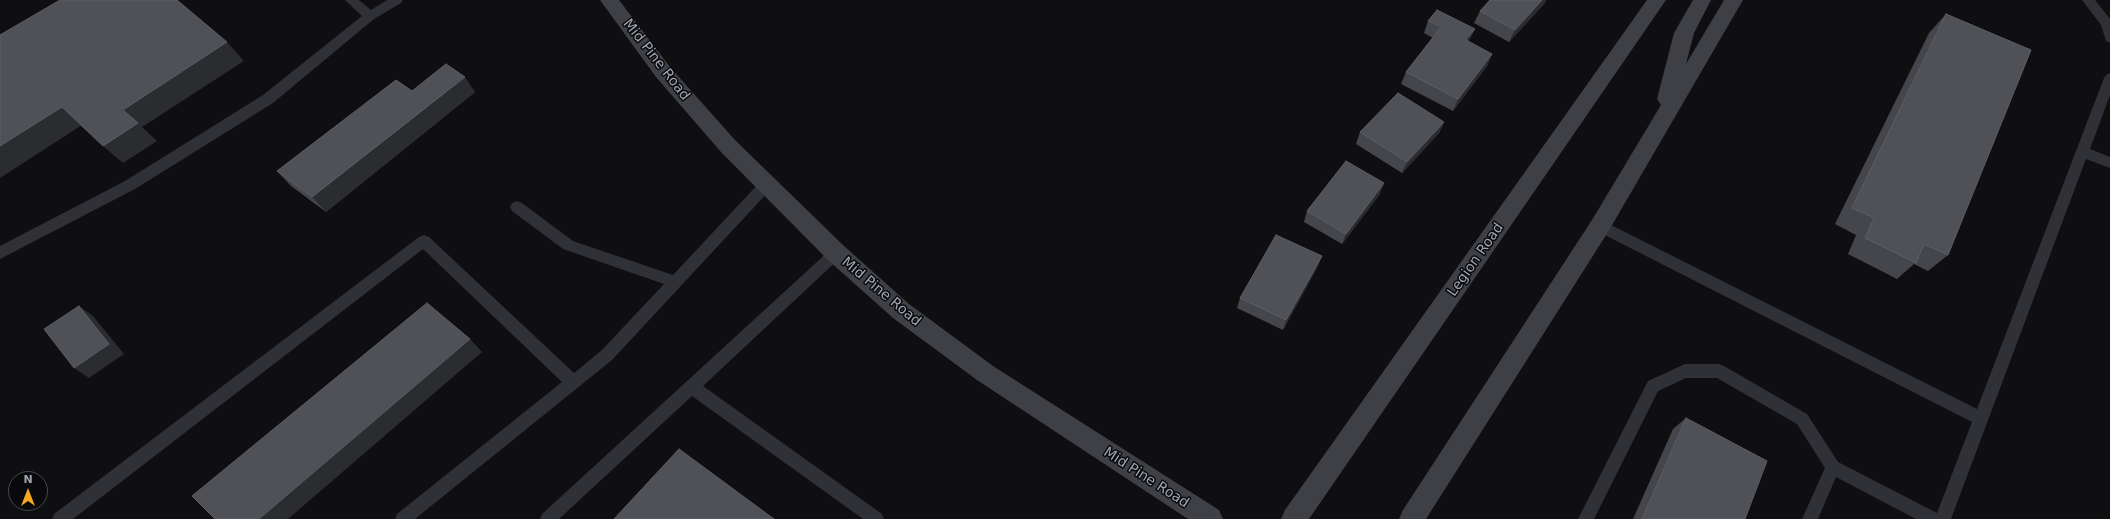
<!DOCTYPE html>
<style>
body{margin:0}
#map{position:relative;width:2110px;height:519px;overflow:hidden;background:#0f0f11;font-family:"DejaVu Sans",sans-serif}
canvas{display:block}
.north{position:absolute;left:8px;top:471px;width:40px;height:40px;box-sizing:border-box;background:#0a0a0c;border:1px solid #46484e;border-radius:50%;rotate:0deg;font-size:11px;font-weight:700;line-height:16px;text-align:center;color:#a0a6b2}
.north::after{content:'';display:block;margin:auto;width:14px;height:18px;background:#f5a922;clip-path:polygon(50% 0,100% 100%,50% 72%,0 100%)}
</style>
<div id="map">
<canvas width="2110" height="519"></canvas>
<div class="north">N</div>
</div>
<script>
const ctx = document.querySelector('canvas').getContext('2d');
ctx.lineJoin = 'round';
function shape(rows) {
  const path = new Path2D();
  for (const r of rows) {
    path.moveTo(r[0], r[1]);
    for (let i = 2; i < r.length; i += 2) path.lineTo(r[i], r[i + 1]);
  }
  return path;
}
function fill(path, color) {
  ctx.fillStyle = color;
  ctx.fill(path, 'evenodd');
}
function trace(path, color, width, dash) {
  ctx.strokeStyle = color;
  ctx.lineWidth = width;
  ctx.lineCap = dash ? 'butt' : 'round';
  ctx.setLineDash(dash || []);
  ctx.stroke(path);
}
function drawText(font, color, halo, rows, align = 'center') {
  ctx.font = font + ' "DejaVu Sans",sans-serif';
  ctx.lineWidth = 3;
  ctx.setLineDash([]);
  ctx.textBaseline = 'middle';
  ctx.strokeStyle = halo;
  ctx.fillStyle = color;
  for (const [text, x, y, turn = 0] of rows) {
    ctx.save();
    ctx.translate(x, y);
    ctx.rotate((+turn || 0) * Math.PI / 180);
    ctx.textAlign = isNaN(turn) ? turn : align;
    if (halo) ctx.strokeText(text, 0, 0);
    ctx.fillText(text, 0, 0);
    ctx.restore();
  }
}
fill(shape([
 [345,0,359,0,371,10,387,0,403,0,401,3,374,19,273,103,135,189,0,259,0,246,125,181,263,95,362,16,345,0],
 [2082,0,2095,0,2110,19,2110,43,2106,41,2101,25,2082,0],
 [2110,73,2110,95,2090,149,2110,157,2110,168,2086,159,1951,519,1916,519,1836,477,1818,519,1802,519,1825,468,1797,424,1717,378,1686,378,1658,391,1594,519,1578,519,1648,381,1685,364,1719,364,1724,366,1807,414,1838,462,1937,513,1972,422,1595,230,1593,226,1595,222,1600,220,1605,222,1977,409,2104,78,2106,75,2110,73],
 [766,180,771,181,773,185,771,189,612,360,415,519,395,519,397,514,562,382,423,249,73,519,52,519,54,514,419,237,424,235,429,237,574,373,602,350,664,284,563,249,512,211,510,207,512,203,517,201,522,203,573,241,673,275,761,181,766,180],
 [836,247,841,249,843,253,841,257,703,386,882,514,884,519,863,519,692,396,559,519,540,519,542,514,831,249,836,247]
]), '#303136');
fill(shape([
 [600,0,619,0,670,67,735,140,844,246,909,304,993,366,1219,510,1223,519,1188,519,977,380,893,318,828,260,721,152,656,77,600,0],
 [1647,0,1666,0,1309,519,1281,519,1285,510,1647,0],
 [1693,0,1711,0,1694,33,1686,64,1724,0,1743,0,1608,232,1426,519,1399,519,1403,510,1592,220,1661,105,1657,99,1674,33,1693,0]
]), '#3e4046');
fill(shape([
 [1542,0,1546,0,1544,4,1509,42,1474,23,1480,11],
 [1946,14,1948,255,1928,271,1914,264,1897,279,1848,254,1856,235,1835,224,1929,33],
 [1428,21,1492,54,1487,66,1453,111,1401,84,1406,72,1433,38,1424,33],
 [412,91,475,92,326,212,291,186,277,171],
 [1444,122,1439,133,1402,173,1356,144,1360,132],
 [1380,194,1342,244,1304,222,1307,211],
 [1318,266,1283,330,1237,308,1240,298],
 [1686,418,1745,519,1633,519,1673,429]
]), '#45464c');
fill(shape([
 [1542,0,1546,0,1544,4,1509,42,1515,30],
 [1475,29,1469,41,1461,52,1466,40],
 [227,42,244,61,142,127,157,141,123,163,103,146,123,110],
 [1492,54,1487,66,1453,111,1458,99],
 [465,77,475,92,326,212,312,197],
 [62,107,82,125,0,178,0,146],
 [1444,122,1439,133,1402,173,1407,162],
 [1384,183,1380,194,1342,244,1346,234],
 [1322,256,1318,266,1283,330,1286,320],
 [79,306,93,316,124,354,89,378,74,368],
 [470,339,482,352,288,519,259,519]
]), '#2b2c30');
const building = shape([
 [60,0,177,0,227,42,123,110,138,123,103,146,62,107,0,146,0,35,60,0],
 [1490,0,1542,0,1515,30,1480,11,1490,0],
 [1437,10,1475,29,1466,40,1492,54,1458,99,1406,72,1441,27,1428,21,1437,10],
 [1946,14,2031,50,1948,255,1924,244,1916,263,1865,238,1874,218,1852,208,1946,14],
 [446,64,465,77,312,197,277,171,396,80,412,91,446,64],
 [1398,93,1444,122,1407,162,1360,132,1398,93],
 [1346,161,1384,183,1346,234,1307,211,1346,161],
 [1276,235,1322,256,1286,320,1240,298,1276,235],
 [427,303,470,339,259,519,215,519,192,496,427,303],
 [79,306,109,344,74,368,44,329,79,306],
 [1686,418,1767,461,1745,519,1642,519,1686,418],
 [679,449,774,519,614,519,679,449]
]);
fill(building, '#4f5157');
trace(building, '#5b5e65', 1);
drawText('14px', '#a0a6b2', '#0a0a0c', [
 ["Mid Pine Road",656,60,52],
 ["Legion Road",1476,260,-55],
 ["Mid Pine Road",881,292,40],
 ["Mid Pine Road",1146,478,33]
]);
</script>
